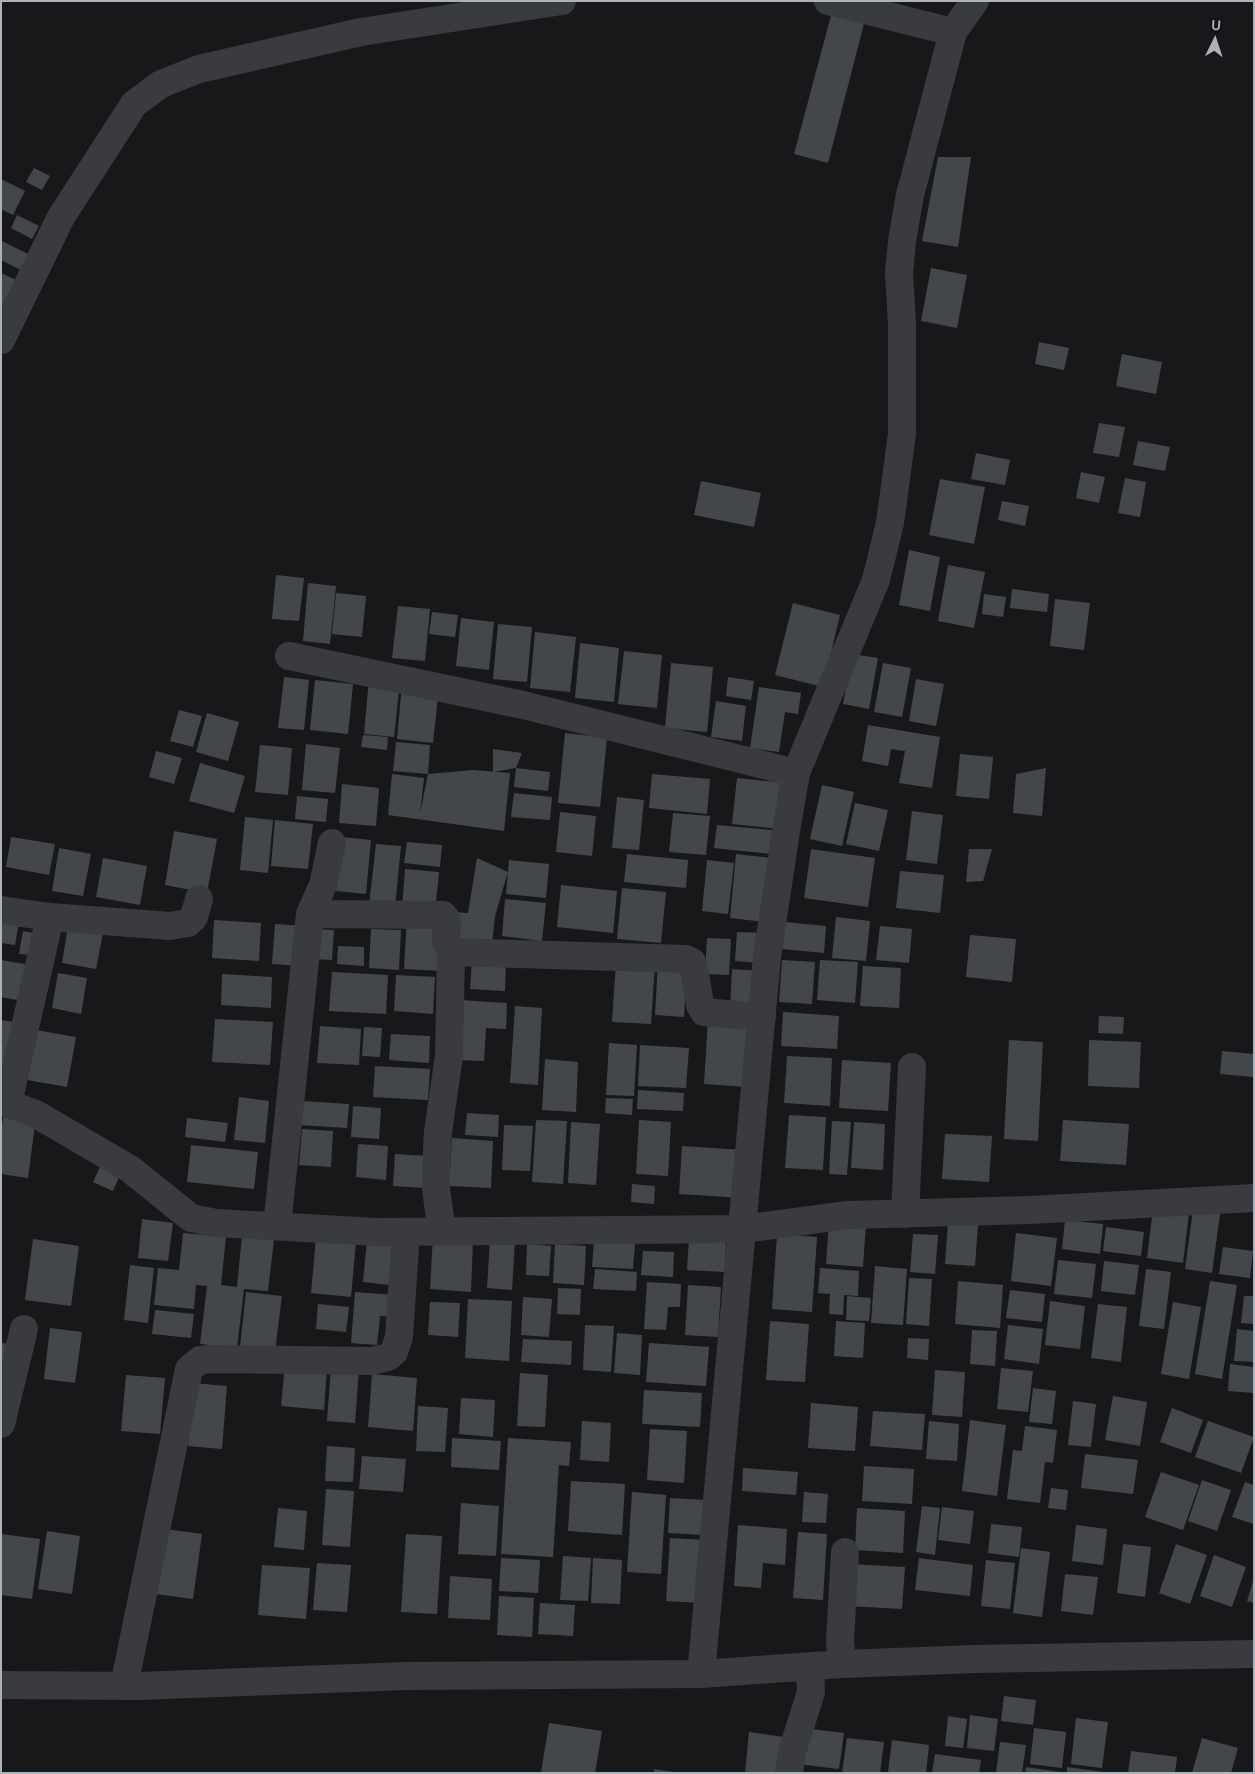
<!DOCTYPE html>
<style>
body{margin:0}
#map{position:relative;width:1255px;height:1774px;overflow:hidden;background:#18181a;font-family:"DM Sans",sans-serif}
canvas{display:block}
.frame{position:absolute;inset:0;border:2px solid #aab2ba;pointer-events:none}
.north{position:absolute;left:1190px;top:15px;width:50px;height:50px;-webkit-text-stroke:4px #131315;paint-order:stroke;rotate:4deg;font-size:14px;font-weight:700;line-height:20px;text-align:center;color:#aab2ba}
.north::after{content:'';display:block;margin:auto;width:18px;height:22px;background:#aab2ba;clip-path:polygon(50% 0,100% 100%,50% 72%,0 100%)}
</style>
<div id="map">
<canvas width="1255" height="1774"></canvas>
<div class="frame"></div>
<div class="north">U</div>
</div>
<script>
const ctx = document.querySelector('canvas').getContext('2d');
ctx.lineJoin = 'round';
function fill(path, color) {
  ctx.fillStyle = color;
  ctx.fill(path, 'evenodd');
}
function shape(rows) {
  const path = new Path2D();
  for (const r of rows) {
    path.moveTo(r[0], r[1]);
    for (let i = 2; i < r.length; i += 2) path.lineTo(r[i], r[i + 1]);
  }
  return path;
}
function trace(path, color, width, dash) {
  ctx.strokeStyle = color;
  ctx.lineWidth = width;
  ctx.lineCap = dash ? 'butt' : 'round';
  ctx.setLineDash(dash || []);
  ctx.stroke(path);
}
fill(shape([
 [833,8,866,16,828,163,794,154],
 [938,157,971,157,958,247,922,241],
 [34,168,50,176,42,190,26,182],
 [1,179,25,191,13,215,1,209],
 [17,215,39,226,32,239,11,228],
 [2,241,28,254,21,270,1,260],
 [931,268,967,275,957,328,921,321],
 [1,273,16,280,1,308],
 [1039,342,1069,348,1064,370,1035,364],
 [1122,354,1162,362,1156,394,1116,386],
 [1099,423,1125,427,1119,457,1093,453],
 [1138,441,1170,447,1165,471,1133,465],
 [976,453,1010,460,1005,485,971,479],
 [1081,472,1105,477,1099,503,1076,498],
 [1125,478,1146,482,1140,517,1118,513],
 [940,479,985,487,974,544,929,535],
 [701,481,761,493,754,527,694,515],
 [1002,501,1029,506,1025,526,998,520],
 [909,550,940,557,930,611,899,605],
 [948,565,985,572,974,628,938,621],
 [276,575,304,578,299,621,272,619],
 [308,583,336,586,330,644,303,641],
 [1012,589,1049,594,1047,612,1010,608],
 [336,593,366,596,362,637,332,634],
 [984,594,1006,597,1003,617,982,614],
 [1055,599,1090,603,1084,650,1050,646],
 [793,603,840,615,823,687,775,675],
 [398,606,430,609,425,661,392,658],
 [432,612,458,615,455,637,429,634],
 [461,618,494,622,489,670,456,666],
 [498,624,532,627,527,682,493,679],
 [535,632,576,637,570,692,530,688],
 [580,643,619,648,614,702,575,698],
 [624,651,662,655,657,708,618,704],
 [852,654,878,658,869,709,843,704],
 [671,663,713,667,707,732,665,728],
 [883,663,911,668,902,717,874,712],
 [284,677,309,680,304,730,278,728],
 [728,677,754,681,751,700,726,696],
 [369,678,400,681,394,737,364,734],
 [916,679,944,684,936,726,909,721],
 [315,680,353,684,348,734,310,730],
 [402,684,439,688,433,743,397,739],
 [759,687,801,693,798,714,785,712,779,752,750,748],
 [716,701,746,706,742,741,711,737],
 [179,710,202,716,193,747,170,741],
 [207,713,239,722,228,761,196,752],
 [868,725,940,737,932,788,899,783,905,751,891,749,888,766,862,761],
 [565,733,607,738,600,807,558,803],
 [363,735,388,737,387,750,361,747],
 [396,742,430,745,428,774,393,771],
 [306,744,340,748,335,793,302,790],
 [260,745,292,748,288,795,255,792],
 [493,749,522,753,516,768,493,772],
 [156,751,182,758,174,784,149,777],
 [960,754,993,757,989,799,956,796],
 [200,763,245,776,234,813,189,801],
 [516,768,550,772,548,791,514,787],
 [1046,768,1042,816,1013,813,1016,774],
 [473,770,510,773,504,831,388,815,392,774,424,778,420,814,428,774],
 [652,774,710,779,707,814,649,808],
 [737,778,785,783,780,829,732,824],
 [342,784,379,788,376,826,339,823],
 [822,785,854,792,842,846,810,839],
 [514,793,552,797,550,820,511,817],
 [297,796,328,799,326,822,295,819],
 [617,797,644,800,639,850,612,848],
 [855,803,888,810,879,851,846,844],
 [912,811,943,815,937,864,906,860],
 [560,812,596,816,592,856,556,852],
 [673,813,710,816,706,855,669,852],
 [245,817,273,820,268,873,240,870],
 [275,820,313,824,308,869,271,866],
 [717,825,783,831,781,855,714,848],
 [174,831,217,839,207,893,165,885],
 [11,837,55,844,49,875,6,867],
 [341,837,371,840,366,894,336,891],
 [407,842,442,845,440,867,404,863],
 [376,844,401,846,395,907,369,905],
 [59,848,91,854,83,896,52,891],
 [811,849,875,858,868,907,804,898],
 [969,849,992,849,983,881,966,882],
 [627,854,688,860,686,888,624,882],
 [736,854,771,858,765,922,730,918],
 [103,858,147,866,140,905,96,897],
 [477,858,508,872,495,916,492,944,448,940,451,912,468,913],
 [509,860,549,864,546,898,506,894],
 [707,860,734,863,728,914,702,911],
 [405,869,439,872,435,912,402,908],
 [900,871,944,875,940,913,896,908],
 [561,885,617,891,613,933,557,927],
 [622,888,666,892,661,943,617,939],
 [505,899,546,903,542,941,502,936],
 [407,917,445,920,442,971,404,969],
 [836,917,870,921,866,961,832,958],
 [1,920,19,923,15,945,1,943],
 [214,920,261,923,259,961,212,958],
 [785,922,826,926,824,953,782,949],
 [275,924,303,926,301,966,272,964],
 [68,926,103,933,96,969,62,963],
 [880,926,912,929,909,963,876,960],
 [314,929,334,930,332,960,312,959],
 [371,929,401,930,399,970,369,968],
 [23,931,39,934,35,955,19,954],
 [737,932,764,933,762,963,735,961],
 [970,935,1016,939,1012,982,966,977],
 [707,938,731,939,729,975,705,974],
 [338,946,364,947,364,966,337,964],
 [472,959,506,962,505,991,470,989],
 [1,960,30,965,23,1001,1,997],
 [782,960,815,962,812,1004,779,1002],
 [820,960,858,962,855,1003,817,1000],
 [616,962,655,964,651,1024,612,1022],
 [658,963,687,964,684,1017,655,1015],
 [863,966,901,968,899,1008,860,1006],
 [732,969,761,971,759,1010,730,1008],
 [332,972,388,975,386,1014,329,1011],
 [58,973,87,978,81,1014,52,1008],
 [222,974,272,977,271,1008,221,1005],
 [396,975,435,977,433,1014,394,1011],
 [460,1000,507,1003,506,1029,486,1028,484,1061,456,1060],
 [515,1006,542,1008,538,1085,510,1083],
 [783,1012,839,1016,837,1049,781,1046],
 [1099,1016,1124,1017,1123,1034,1098,1033],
 [215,1019,273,1022,270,1065,212,1062],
 [708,1019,751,1021,747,1087,704,1084],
 [1,1020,14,1022,1,1072],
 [320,1026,361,1029,359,1065,317,1063],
 [364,1027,382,1028,380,1057,362,1056],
 [36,1030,76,1037,67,1087,27,1080],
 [391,1034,430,1036,429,1063,389,1060],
 [1009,1040,1043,1042,1038,1141,1004,1139],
 [1089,1040,1141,1042,1139,1088,1088,1086],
 [609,1043,637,1045,634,1096,606,1095],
 [640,1045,689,1048,686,1088,638,1086],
 [1222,1051,1254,1054,1253,1077,1220,1074],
 [787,1056,832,1058,830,1106,784,1103],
 [545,1059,578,1062,576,1112,542,1110],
 [842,1060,891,1063,888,1111,839,1108],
 [375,1066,430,1069,428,1100,373,1097],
 [638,1090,684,1093,683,1111,637,1109],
 [239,1097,269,1101,265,1143,234,1140],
 [606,1098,633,1099,632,1115,605,1113],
 [301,1101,349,1104,347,1128,299,1125],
 [353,1106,381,1108,379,1139,351,1137],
 [4,1112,36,1117,28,1178,1,1174,1,1132],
 [467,1113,499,1115,498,1137,465,1135],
 [789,1115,826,1117,823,1170,785,1168],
 [187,1118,228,1123,225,1142,185,1137],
 [536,1120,567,1121,563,1184,532,1182],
 [639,1120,671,1122,668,1176,636,1174],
 [1063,1120,1129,1124,1126,1165,1060,1161],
 [832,1121,851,1122,847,1175,829,1174],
 [571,1122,600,1124,596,1185,568,1183],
 [854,1122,885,1124,883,1170,851,1168],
 [504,1125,533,1126,530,1171,502,1170],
 [302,1129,333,1131,331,1167,299,1165],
 [945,1134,992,1136,989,1182,942,1179],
 [452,1138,493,1141,491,1188,449,1186],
 [358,1144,388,1146,386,1180,356,1177],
 [191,1145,258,1152,254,1189,187,1182],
 [682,1146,745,1150,743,1198,679,1194],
 [395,1154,427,1156,425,1188,393,1186],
 [102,1162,122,1170,113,1191,93,1182],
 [632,1184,655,1186,654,1204,631,1202],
 [1153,1209,1189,1213,1183,1263,1147,1258],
 [1193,1210,1220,1214,1212,1273,1185,1269],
 [142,1219,173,1223,168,1261,138,1258],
 [1065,1220,1103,1224,1100,1254,1062,1249],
 [829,1221,866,1224,863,1267,826,1264],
 [948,1222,978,1224,975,1266,945,1264],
 [1106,1227,1144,1232,1141,1256,1103,1251],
 [183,1233,226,1237,221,1285,237,1287,242,1236,274,1240,268,1291,244,1289,237,1348,200,1344,207,1286,196,1285,194,1309,154,1305,158,1268,179,1270],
 [1016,1233,1057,1238,1051,1286,1011,1281],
 [777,1234,817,1237,812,1312,772,1309],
 [913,1234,938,1235,935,1274,910,1272],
 [433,1237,473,1240,471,1292,430,1289],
 [316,1238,356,1241,351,1297,311,1293],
 [490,1238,515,1240,512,1290,487,1288],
 [689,1238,726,1240,725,1272,687,1270],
 [33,1239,79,1246,71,1306,25,1300],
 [367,1239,394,1242,390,1285,363,1282],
 [594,1241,635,1243,633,1269,592,1267],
 [527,1244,551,1246,549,1276,526,1275],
 [555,1244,586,1246,584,1285,553,1283],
 [1223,1247,1253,1251,1250,1278,1219,1274],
 [643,1251,674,1252,673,1277,641,1275],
 [1058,1260,1096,1264,1092,1298,1054,1294],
 [1104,1261,1139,1265,1135,1295,1101,1291],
 [130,1265,154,1268,148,1323,124,1320],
 [875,1266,907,1269,903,1325,871,1323],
 [820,1268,859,1271,858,1296,844,1295,843,1315,829,1314,830,1294,818,1293],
 [595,1269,637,1272,636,1291,593,1289],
 [1146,1269,1171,1272,1164,1329,1139,1326],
 [909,1278,932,1279,929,1326,906,1324],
 [958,1281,1003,1285,1000,1328,955,1324],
 [1210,1281,1237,1285,1222,1379,1195,1374],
 [647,1282,681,1284,680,1307,668,1307,666,1330,644,1329],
 [688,1285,721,1287,718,1337,685,1335],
 [558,1288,581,1289,580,1315,557,1314],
 [1010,1290,1045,1294,1042,1322,1006,1318],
 [246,1292,282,1296,275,1351,240,1347],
 [355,1292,395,1295,393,1317,380,1316,377,1345,351,1343],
 [847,1296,871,1298,869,1321,846,1320],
 [1244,1296,1254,1296,1254,1324,1241,1323],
 [523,1297,552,1299,549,1337,521,1335],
 [468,1299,512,1301,509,1361,465,1358],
 [1050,1301,1085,1306,1080,1349,1045,1345],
 [430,1302,460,1303,458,1337,428,1335],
 [1173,1302,1201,1307,1189,1379,1161,1374],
 [318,1304,349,1307,346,1332,316,1329],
 [1098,1304,1127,1307,1121,1362,1091,1358],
 [155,1310,194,1314,191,1338,152,1334],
 [770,1321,809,1324,805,1382,766,1380],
 [836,1321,865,1323,863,1358,834,1356],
 [585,1325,614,1326,611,1372,583,1370],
 [1008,1325,1043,1329,1039,1364,1004,1359],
 [50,1328,82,1332,75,1383,44,1379],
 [1237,1329,1254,1331,1254,1362,1234,1361],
 [972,1330,997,1331,995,1366,970,1364],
 [617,1333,642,1335,640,1375,614,1373],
 [908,1338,929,1339,928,1360,907,1358],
 [523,1339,572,1341,571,1365,521,1362],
 [1,1343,9,1344,1,1390],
 [649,1343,709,1347,706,1386,646,1382],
 [1230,1364,1254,1367,1254,1393,1228,1391],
 [285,1365,327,1368,324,1410,281,1406],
 [331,1367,359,1369,355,1423,327,1421],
 [1001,1368,1033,1371,1028,1412,997,1409],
 [935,1370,965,1372,962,1417,932,1415],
 [520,1373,548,1375,545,1427,517,1426],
 [372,1374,417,1378,413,1431,368,1427],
 [126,1375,165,1378,160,1434,121,1431],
 [193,1383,227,1386,222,1449,188,1446],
 [1033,1388,1056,1391,1052,1424,1029,1422],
 [644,1390,702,1393,700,1427,642,1424],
 [1113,1396,1147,1402,1140,1446,1105,1440],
 [461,1398,495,1400,493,1437,459,1434],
 [1073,1401,1096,1404,1091,1447,1068,1445],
 [811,1403,858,1407,855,1451,808,1448],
 [418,1406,448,1408,445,1452,416,1451],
 [1172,1408,1203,1420,1191,1453,1160,1442],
 [873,1411,925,1414,922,1450,870,1446],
 [970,1420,1006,1425,997,1496,962,1491],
 [582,1421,611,1423,609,1462,580,1460],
 [929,1421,959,1424,957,1461,926,1459],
 [1208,1421,1254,1437,1241,1473,1195,1457],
 [1025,1426,1057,1430,1053,1463,1045,1462,1040,1503,1007,1499,1013,1450,1022,1451],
 [650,1429,687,1431,684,1483,647,1480],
 [452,1438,501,1441,499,1470,451,1467],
 [508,1438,571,1442,569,1466,559,1465,553,1557,501,1554],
 [327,1446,355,1448,353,1482,325,1481],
 [1085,1454,1138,1460,1133,1494,1081,1488],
 [362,1456,406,1459,403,1492,359,1489],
 [864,1466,914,1469,912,1504,862,1501],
 [743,1468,798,1472,796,1495,742,1491],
 [1161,1472,1199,1485,1183,1530,1145,1517],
 [1202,1480,1231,1490,1217,1531,1188,1521],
 [571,1481,625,1484,622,1535,568,1531],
 [1245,1482,1254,1485,1254,1524,1232,1517],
 [1051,1488,1068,1490,1066,1510,1048,1508],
 [326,1489,354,1491,350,1547,322,1545],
 [632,1492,666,1495,661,1574,627,1572],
 [804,1492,828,1494,826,1523,802,1522],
 [670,1498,706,1500,704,1535,668,1533],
 [461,1503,499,1506,496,1556,458,1554],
 [922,1506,940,1508,935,1555,916,1552],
 [942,1507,974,1511,970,1544,938,1540],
 [278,1508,307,1511,304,1550,274,1547],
 [857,1508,905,1511,903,1553,855,1550],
 [991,1524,1022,1527,1019,1557,988,1553],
 [738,1525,787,1529,785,1565,763,1563,761,1588,734,1586],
 [1076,1525,1107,1529,1103,1565,1072,1561],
 [165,1529,202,1534,193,1599,156,1594],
 [47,1531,80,1536,72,1594,38,1589],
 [798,1532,827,1534,823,1600,793,1598],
 [1,1534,40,1539,32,1599,1,1595],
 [406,1534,442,1536,437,1614,401,1612],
 [670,1538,705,1540,701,1603,666,1601],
 [1123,1544,1151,1547,1145,1597,1117,1593],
 [1176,1544,1207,1555,1190,1604,1159,1593],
 [1021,1548,1050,1552,1042,1617,1013,1613],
 [1214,1555,1246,1567,1232,1607,1200,1596],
 [563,1556,591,1558,588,1601,560,1600],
 [501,1558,540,1560,538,1593,499,1591],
 [593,1558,622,1560,620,1604,591,1603],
 [919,1558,973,1565,970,1596,915,1590],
 [986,1560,1015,1563,1010,1609,981,1606],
 [317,1563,351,1565,347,1612,313,1610],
 [851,1564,905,1567,902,1609,848,1606],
 [262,1565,310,1568,306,1619,258,1615],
 [1065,1574,1098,1577,1093,1615,1061,1611],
 [450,1576,492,1579,490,1620,448,1618],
 [1253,1581,1254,1581,1254,1603,1247,1601],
 [499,1596,534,1598,532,1637,497,1635],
 [540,1603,575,1605,573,1636,538,1634],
 [1004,1696,1036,1700,1033,1725,1001,1721],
 [970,1715,998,1719,994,1751,967,1748],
 [948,1716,967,1719,963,1748,945,1746],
 [1076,1718,1108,1722,1102,1768,1071,1764],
 [549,1723,602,1731,595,1773,541,1773],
 [802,1728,844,1733,839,1769,798,1764],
 [1034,1728,1066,1732,1062,1768,1030,1764],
 [749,1732,784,1737,780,1773,745,1773],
 [847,1738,884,1742,880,1773,842,1773],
 [1202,1738,1238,1748,1231,1773,1192,1773],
 [892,1740,929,1745,926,1773,888,1772],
 [1000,1742,1026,1745,1022,1773,996,1773],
 [1131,1751,1177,1757,1175,1773,1128,1773],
 [935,1754,981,1760,979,1773,932,1773],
 [1026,1767,1061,1772,1061,1773,1025,1773],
 [1067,1767,1103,1772,1103,1773,1067,1773],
 [654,1769,674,1772,674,1773,654,1773]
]), '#44474a');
trace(shape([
 [828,1,953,32],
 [1,340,61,217,134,104,161,84,199,69,361,32,562,1],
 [289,656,523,705,796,773],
 [1,910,50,917,170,926,188,923,194,917,199,899],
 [310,914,323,885,332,843],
 [1,1101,36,1114,130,1169,191,1218,216,1223,376,1232,743,1229,848,1215,1030,1210,1254,1198],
 [8,1103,50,917],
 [905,1214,912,1067],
 [277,1226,310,914,443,915,447,920,446,942,451,952,686,959,692,962,694,968,700,1005,704,1012,762,1017],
 [442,1232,436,1189,436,1169,438,1132,449,1056,451,952],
 [1,1424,24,1329],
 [842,1664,840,1641,845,1552],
 [701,1674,767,957,786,831,796,773,876,580,890,523,902,434,902,323,899,274,902,241,910,195,953,32,975,1],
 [1,1685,138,1686,407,1676,701,1674,842,1664,975,1659,1254,1654],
 [124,1686,189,1369,200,1360,210,1359,372,1361,388,1357,394,1352,399,1337,406,1232],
 [789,1773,792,1752,811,1692,810,1668]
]), '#393b3f', 28);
</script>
